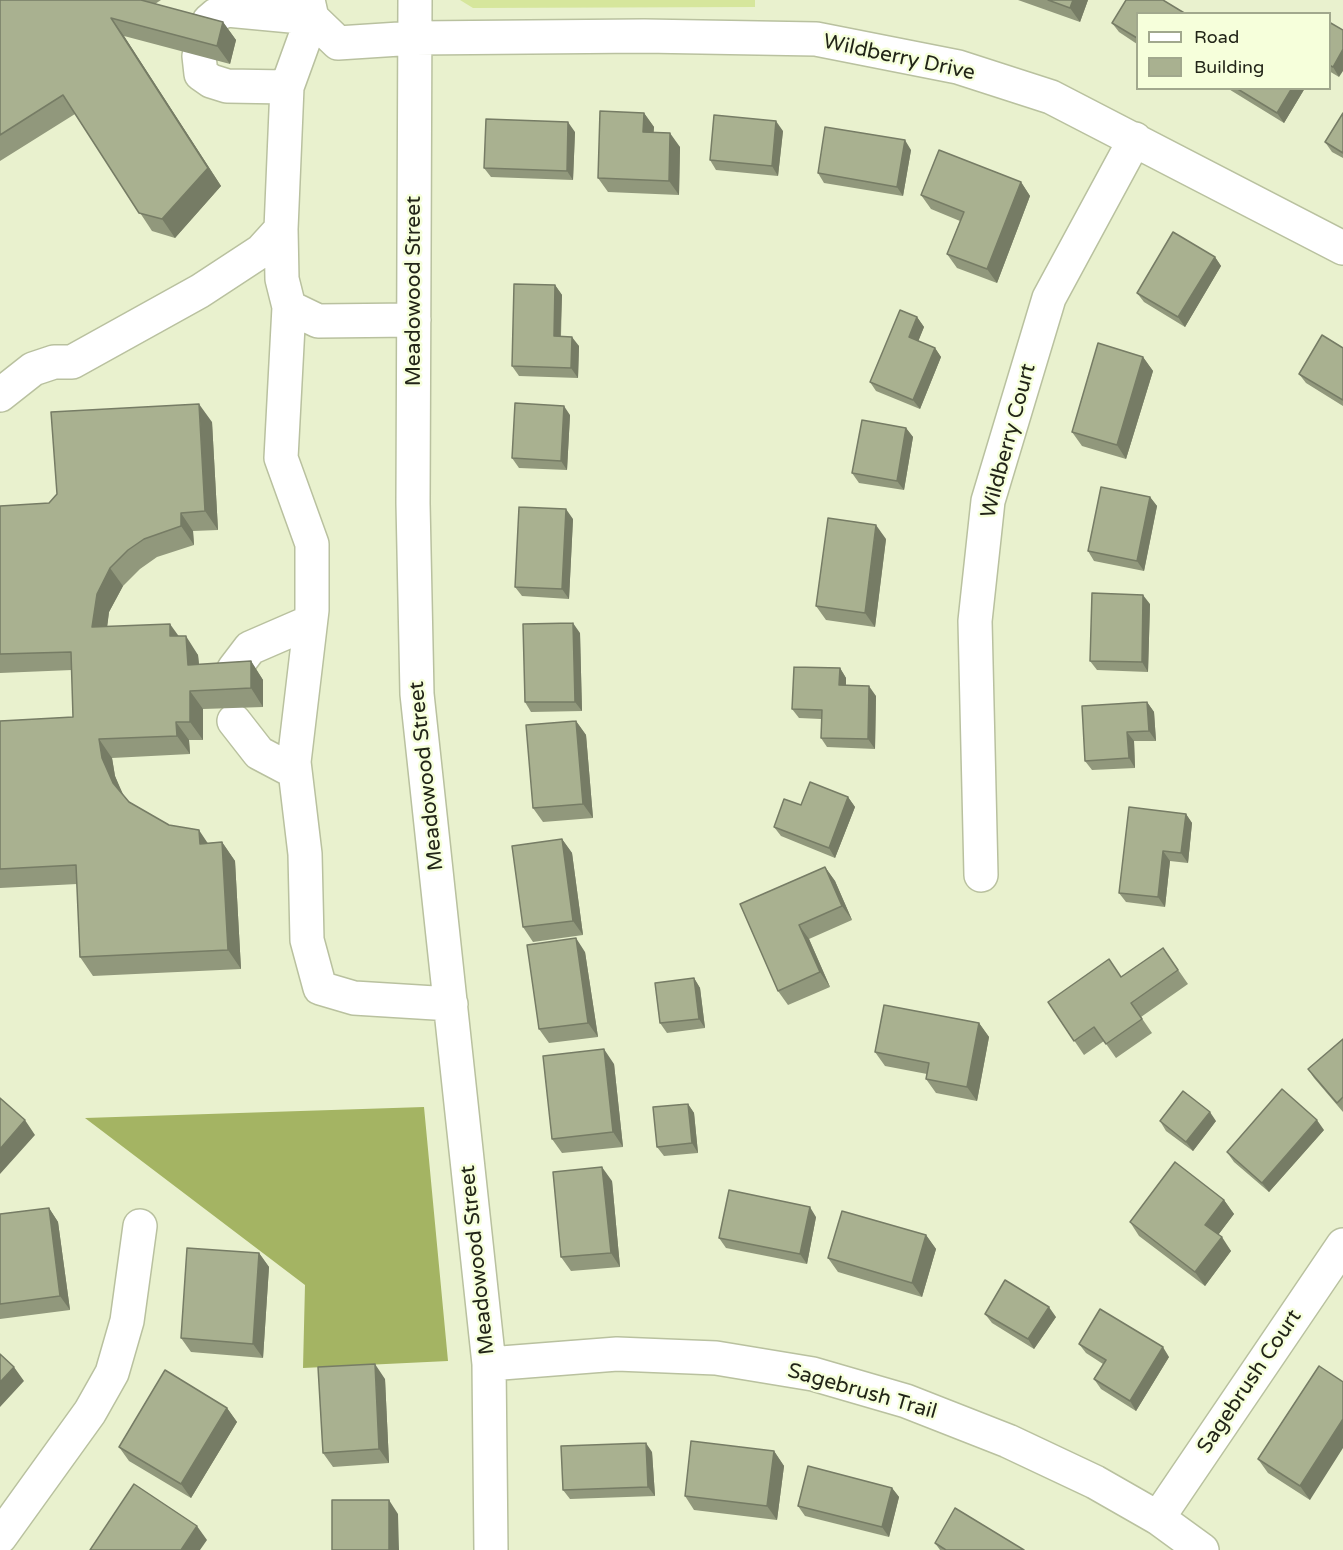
<!DOCTYPE html>
<style>
body{margin:0}
#map{position:relative;width:1343px;height:1550px;overflow:hidden;background:#e9f1ce;font-family:"Varela Round",sans-serif}
canvas{display:block}
.legend{position:absolute;left:1136px;top:12px;width:195px;height:78px;box-sizing:border-box;background:#f6ffdb;border:2px solid #a1a88d;margin:0;padding:8px 10px;list-style:none;font-size:18px;color:#222518}
.legend li{display:flex;align-items:center;gap:12px;height:30px}
.legend b{width:30px;border:2px solid #a1a88d}
</style>
<div id="map">
<canvas width="1343" height="1550"></canvas>
<ul class="legend">
<li><b style="height:8px;background:#fff"></b>Road</li>
<li><b style="height:16px;background:#a9b190"></b>Building</li>
</ul>
</div>
<script>
const ctx = document.querySelector('canvas').getContext('2d');
ctx.lineJoin = 'round';
function fill(path, color) {
  ctx.fillStyle = color;
  ctx.fill(path, 'evenodd');
}
function shape(rows) {
  const path = new Path2D();
  for (const r of rows) {
    path.moveTo(r[0], r[1]);
    for (let i = 2; i < r.length; i += 2) path.lineTo(r[i], r[i + 1]);
  }
  return path;
}
function trace(path, color, width, dash) {
  ctx.strokeStyle = color;
  ctx.lineWidth = width;
  ctx.lineCap = dash ? 'butt' : 'round';
  ctx.setLineDash(dash || []);
  ctx.stroke(path);
}
function drawText(font, color, halo, rows, align = 'center') {
  ctx.font = font + ' "Varela Round",sans-serif';
  ctx.lineWidth = 5;
  ctx.setLineDash([]);
  ctx.textBaseline = 'middle';
  ctx.strokeStyle = halo;
  ctx.fillStyle = color;
  for (const [text, x, y, turn = 0] of rows) {
    ctx.save();
    ctx.translate(x, y);
    ctx.rotate((+turn || 0) * Math.PI / 180);
    ctx.textAlign = isNaN(turn) ? turn : align;
    if (halo) ctx.strokeText(text, 0, 0);
    ctx.fillText(text, 0, 0);
    ctx.restore();
  }
}
fill(shape([
 [460,0,755,0,755,7,473,8]
]), '#d6e69c');
fill(shape([
 [424,1107,448,1361,303,1368,305,1285,85,1118]
]), '#a4b463');
const minor = shape([
 [308,0,312,18,338,43,415,38,644,36,816,39,958,67,1051,97,1343,248],
 [415,0,413,503,417,694,489,1364,491,1550],
 [199,56,201,74,211,81,227,86,287,87],
 [281,229,282,279,289,307,318,321,414,320],
 [289,307,281,458,312,544,312,610,294,762,305,854,307,940,320,988,354,998,451,1004],
 [0,395,33,369,54,362,72,362,200,291,261,251,281,229,287,87,312,18,227,10,216,15,209,21,206,32],
 [234,669,250,648,310,622],
 [234,721,259,753,295,772],
 [981,875,975,621,988,501,1049,298,1135,139],
 [489,1364,617,1354,716,1358,813,1374,906,1401,1008,1441,1095,1482,1158,1518,1202,1550],
 [1158,1518,1343,1245],
 [0,1537,90,1412,112,1373,127,1321,140,1226]
]);
trace(minor, '#b9c19f', 36);
trace(minor, '#fff', 33);
fill(shape([
 [0,0,161,0,155,4,223,22,236,40,230,64,124,36,221,186,175,238,152,231,75,114,0,161],
 [1018,0,1088,0,1080,22],
 [1137,14,1137,44,1119,32,1112,23],
 [1329,22,1339,77,1329,71],
 [1227,88,1305,88,1284,123],
 [644,113,654,127,653,132,680,147,679,195,608,192,598,178],
 [1343,113,1343,158,1332,152,1325,142],
 [783,131,778,176,716,170,710,160],
 [575,132,573,180,491,177,484,168],
 [911,150,903,196,824,183,818,173],
 [1021,182,1030,196,997,283,957,268,947,254,960,221,931,209,921,195],
 [1215,257,1221,266,1185,327,1144,302,1137,293],
 [555,285,562,295,561,336,579,346,578,378,519,376,512,366],
 [917,317,924,327,918,341,935,348,941,357,920,409,876,391,870,382],
 [1343,348,1343,406,1306,383,1299,374],
 [1143,357,1153,371,1126,459,1082,446,1072,432],
 [570,415,567,470,519,468,512,458],
 [212,422,218,530,193,531,194,545,157,557,140,569,123,586,109,612,107,626,179,636,198,655,199,665,251,661,263,680,263,707,203,709,203,740,189,740,190,754,112,758,115,776,122,794,129,802,169,825,208,843,222,842,235,861,241,969,93,976,80,957,77,884,0,888,0,721,73,717,72,670,0,673,0,506,49,503],
 [906,428,913,437,904,490,859,483,852,473],
 [1150,497,1157,506,1144,571,1094,561,1088,551],
 [573,519,569,599,522,596,515,587],
 [886,539,875,627,826,620,816,606],
 [1150,604,1148,672,1097,670,1090,661],
 [580,633,582,711,531,712,525,702],
 [840,668,846,678,846,685,876,696,875,749,827,747,821,738,821,719,799,718,792,709],
 [1147,702,1154,712,1156,741,1134,741,1135,768,1092,770,1085,761],
 [576,721,586,735,593,818,543,822,533,808],
 [848,797,855,807,835,858,781,836,774,827,801,805],
 [1186,814,1192,823,1188,863,1170,861,1165,907,1126,902,1119,893],
 [562,839,572,853,583,935,533,942,523,927],
 [825,867,835,881,852,920,809,939,830,987,788,1005,778,991,740,904],
 [1163,948,1188,984,1141,1017,1152,1033,1116,1058,1104,1041,1084,1055,1048,1002,1121,977],
 [585,952,598,1037,549,1043,539,1029],
 [694,978,700,988,705,1028,667,1033,660,1023],
 [979,1023,989,1037,977,1101,936,1093,926,1079,927,1074,885,1066,875,1052],
 [1343,1039,1343,1112,1314,1078,1308,1069],
 [614,1064,623,1147,562,1153,552,1139],
 [688,1104,694,1113,698,1153,664,1156,657,1147],
 [1160,1121,1216,1121,1193,1151,1166,1131],
 [1324,1130,1269,1192,1234,1162,1227,1152],
 [612,1181,620,1267,571,1271,561,1257],
 [1224,1200,1234,1214,1218,1235,1231,1251,1205,1286,1139,1236,1130,1222],
 [49,1208,58,1222,70,1310,0,1319,0,1214],
 [816,1217,807,1264,726,1248,719,1238],
 [926,1235,936,1249,922,1297,838,1272,828,1258],
 [259,1253,269,1267,263,1358,191,1352,181,1338],
 [985,1314,1056,1317,1034,1349,992,1323],
 [1079,1344,1169,1357,1136,1411,1101,1389,1094,1379,1103,1364,1086,1353],
 [1319,1366,1310,1500,1268,1473,1258,1459],
 [385,1379,389,1463,333,1467,323,1453],
 [227,1408,237,1422,191,1498,129,1461,119,1447],
 [774,1451,784,1466,777,1520,694,1510,685,1496],
 [652,1452,655,1496,570,1499,563,1490],
 [892,1488,899,1497,889,1537,805,1516,798,1506],
 [935,1543,1024,1550,940,1550]
]), '#91987c');
fill(shape([
 [1073,0,1088,0,1080,22,1070,8],
 [111,18,124,36,221,186,175,238,162,219],
 [223,22,236,40,230,64,217,46],
 [1343,49,1343,71,1339,77,1333,67],
 [1292,88,1305,88,1284,123,1277,113],
 [644,113,654,127,653,146,643,132],
 [776,121,783,131,778,176,772,166],
 [568,122,575,132,573,180,567,171],
 [670,133,680,147,679,195,669,181],
 [905,140,911,150,903,196,897,187],
 [1021,182,1030,196,997,283,987,269],
 [1215,257,1221,266,1185,327,1178,317],
 [555,285,562,295,560,346,554,336],
 [917,317,924,327,916,347,909,337],
 [572,337,579,346,578,378,571,368],
 [935,348,941,357,920,409,913,400],
 [1143,357,1153,371,1126,459,1117,445],
 [199,404,212,422,218,530,205,511],
 [564,406,570,415,567,470,561,461],
 [906,428,913,437,904,490,897,481],
 [1150,497,1157,506,1144,571,1137,561],
 [566,509,573,519,569,599,562,589],
 [181,513,193,531,194,545,181,526],
 [876,525,886,539,875,627,865,613],
 [110,568,123,586,109,612,105,645,92,627,97,594],
 [1143,595,1150,604,1148,672,1142,662],
 [573,623,580,633,582,711,575,702],
 [170,624,183,642,170,636],
 [186,636,198,655,201,684,188,665],
 [251,661,263,680,263,707,251,688],
 [840,668,846,678,846,695,839,685],
 [869,686,876,696,875,749,868,739],
 [190,691,203,709,203,740,190,722],
 [1147,702,1154,712,1156,741,1149,731],
 [576,721,586,735,593,818,583,804],
 [176,722,189,740,190,754,177,736],
 [1127,732,1134,741,1135,768,1129,758],
 [99,739,112,758,115,776,126,801,113,783,102,758],
 [848,797,855,807,835,858,829,848],
 [1186,814,1192,823,1188,863,1181,853],
 [199,830,211,848,200,844],
 [562,839,572,853,583,935,573,921],
 [222,842,235,861,241,969,228,950],
 [1163,851,1170,861,1165,907,1158,897],
 [825,867,835,881,852,920,842,906],
 [799,925,809,939,830,987,820,972],
 [576,938,585,952,598,1037,588,1023],
 [694,978,700,988,705,1028,699,1019],
 [979,1023,989,1037,977,1101,967,1087],
 [604,1049,614,1064,623,1147,613,1132],
 [688,1104,694,1113,698,1153,692,1143],
 [1210,1112,1216,1121,1193,1151,1186,1142],
 [25,1120,35,1135,0,1174,0,1149],
 [1317,1120,1324,1130,1269,1192,1262,1183],
 [602,1167,612,1181,620,1267,611,1253],
 [1224,1200,1234,1214,1215,1239,1205,1225],
 [810,1207,816,1217,807,1264,800,1254],
 [49,1208,58,1222,70,1310,60,1296],
 [926,1235,936,1249,922,1297,912,1283],
 [1222,1237,1231,1251,1205,1286,1195,1272],
 [259,1253,269,1267,263,1358,253,1344],
 [1049,1307,1056,1317,1034,1349,1028,1339],
 [1163,1347,1169,1357,1136,1411,1130,1401],
 [375,1364,385,1379,389,1463,379,1449],
 [14,1367,24,1381,0,1407,0,1382],
 [227,1408,237,1422,191,1498,181,1484],
 [1343,1419,1343,1448,1310,1500,1300,1486],
 [646,1443,652,1452,655,1496,648,1487],
 [774,1451,784,1466,777,1520,767,1506],
 [892,1488,899,1497,889,1537,882,1527],
 [389,1500,398,1514,399,1550,389,1550],
 [197,1526,207,1540,200,1550,181,1550]
]), '#767c65');
const building = shape([
 [0,0,141,0,223,22,217,46,111,18,208,168,162,219,139,213,63,95,0,135,0,0],
 [1048,0,1073,0,1070,8,1048,0],
 [1126,0,1163,0,1186,14,1137,14,1137,38,1112,23,1126,0],
 [1329,22,1343,30,1343,49,1333,67,1329,65,1329,22],
 [1236,88,1292,88,1277,113,1236,88],
 [600,111,644,113,643,132,670,133,669,181,598,178,600,111],
 [1343,113,1343,153,1325,142,1343,113],
 [714,115,776,121,772,166,710,160,714,115],
 [486,119,568,122,567,171,484,168,486,119],
 [825,127,905,140,897,187,818,173,825,127],
 [939,150,1021,182,987,269,947,254,964,212,921,195,939,150],
 [1173,232,1215,257,1178,317,1137,293,1173,232],
 [514,284,555,285,554,336,572,337,571,368,512,366,514,284],
 [900,310,917,317,909,337,935,348,913,400,870,382,900,310],
 [1322,335,1343,348,1343,400,1299,374,1322,335],
 [1098,343,1143,357,1117,445,1072,432,1098,343],
 [515,403,564,406,561,461,512,458,515,403],
 [199,404,205,511,181,513,181,526,144,539,128,550,110,568,97,594,92,627,170,624,170,636,186,636,188,665,251,661,251,688,190,691,190,722,176,722,177,736,99,739,102,758,113,783,129,802,169,825,199,830,200,844,222,842,228,950,80,957,76,865,0,869,0,721,73,717,71,652,0,654,0,506,49,503,57,494,51,412,199,404],
 [862,420,906,428,897,481,852,473,862,420],
 [1101,487,1150,497,1137,561,1088,551,1101,487],
 [519,507,566,509,562,589,515,587,519,507],
 [828,518,876,525,865,613,816,606,828,518],
 [1092,593,1143,595,1142,662,1090,661,1092,593],
 [573,623,575,702,525,702,523,624,573,623],
 [794,667,840,668,839,685,869,686,868,739,821,738,822,710,792,709,794,667],
 [1147,702,1149,731,1127,732,1129,758,1085,761,1082,706,1147,702],
 [576,721,583,804,533,808,526,725,576,721],
 [810,782,848,797,829,848,774,827,784,799,801,805,810,782],
 [1129,807,1186,814,1181,853,1163,851,1158,897,1119,893,1129,807],
 [562,839,573,921,523,927,512,846,562,839],
 [825,867,842,906,799,925,820,972,778,991,740,904,825,867],
 [576,938,588,1023,539,1029,527,945,576,938],
 [1163,948,1178,970,1131,1003,1142,1019,1106,1044,1094,1027,1074,1041,1048,1002,1109,959,1121,977,1163,948],
 [694,978,699,1019,660,1023,655,983,694,978],
 [884,1005,979,1023,967,1087,926,1079,929,1063,875,1052,884,1005],
 [1343,1039,1343,1097,1337,1103,1308,1069,1343,1039],
 [604,1049,613,1132,552,1139,543,1056,604,1049],
 [1282,1089,1317,1120,1262,1183,1227,1152,1282,1089],
 [1183,1091,1210,1112,1186,1142,1160,1121,1183,1091],
 [0,1098,25,1120,0,1149,0,1098],
 [688,1104,692,1143,657,1147,653,1107,688,1104],
 [1175,1162,1224,1200,1205,1225,1222,1237,1195,1272,1130,1222,1175,1162],
 [602,1167,611,1253,561,1257,553,1172,602,1167],
 [729,1190,810,1207,800,1254,719,1238,729,1190],
 [49,1208,60,1296,0,1304,0,1214,49,1208],
 [842,1211,926,1235,912,1283,828,1258,842,1211],
 [187,1248,259,1253,253,1344,181,1338,187,1248],
 [1005,1280,1049,1307,1028,1339,985,1314,1005,1280],
 [1100,1309,1163,1347,1130,1401,1094,1379,1106,1360,1079,1344,1100,1309],
 [0,1354,14,1367,0,1382,0,1354],
 [375,1364,379,1449,323,1453,318,1367,375,1364],
 [1319,1366,1343,1382,1343,1419,1300,1486,1258,1459,1319,1366],
 [165,1370,227,1408,181,1484,119,1447,165,1370],
 [691,1441,774,1451,767,1506,685,1496,691,1441],
 [646,1443,648,1487,563,1490,561,1446,646,1443],
 [808,1466,892,1488,882,1527,798,1506,808,1466],
 [134,1484,197,1526,181,1550,90,1550,134,1484],
 [332,1500,389,1500,389,1550,332,1550,332,1500],
 [955,1508,1024,1550,946,1550,935,1543,955,1508]
]);
fill(building, '#a9b190');
trace(building, '#767c65', 1.5);
drawText('21px', '#222518', '#f6ffdb', [
 ["Wildberry Drive",899,58,12],
 ["Meadowood Street",414,291,-90],
 ["Wildberry Court",1009,441,-75],
 ["Meadowood Street",427,776,-96],
 ["Meadowood Street",478,1260,-96],
 ["Sagebrush Court",1250,1382,-56],
 ["Sagebrush Trail",862,1392,16]
]);
</script>
